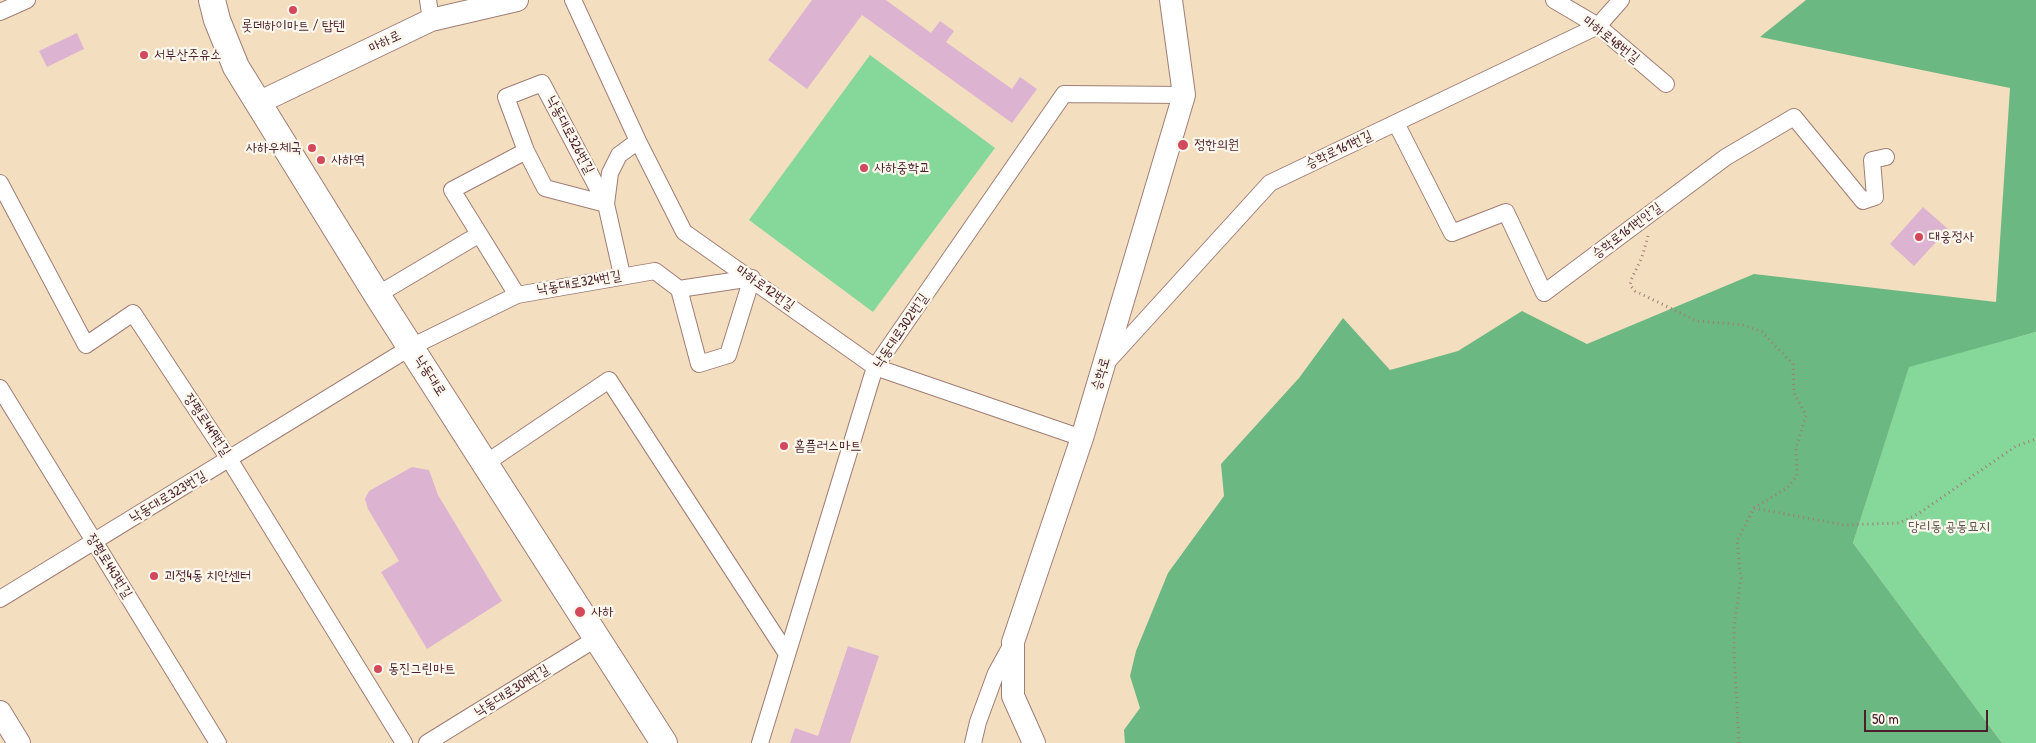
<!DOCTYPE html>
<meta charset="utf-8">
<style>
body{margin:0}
#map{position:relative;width:2036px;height:743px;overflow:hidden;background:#f4dec0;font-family:"Patrick Hand",sans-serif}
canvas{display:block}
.scale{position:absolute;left:1864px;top:710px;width:124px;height:22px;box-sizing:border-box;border:2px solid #4a1f2b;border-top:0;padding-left:6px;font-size:15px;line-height:18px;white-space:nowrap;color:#4a1f2b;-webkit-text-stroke:4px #fbf7ec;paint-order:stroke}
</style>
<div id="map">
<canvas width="2036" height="743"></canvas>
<div class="scale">50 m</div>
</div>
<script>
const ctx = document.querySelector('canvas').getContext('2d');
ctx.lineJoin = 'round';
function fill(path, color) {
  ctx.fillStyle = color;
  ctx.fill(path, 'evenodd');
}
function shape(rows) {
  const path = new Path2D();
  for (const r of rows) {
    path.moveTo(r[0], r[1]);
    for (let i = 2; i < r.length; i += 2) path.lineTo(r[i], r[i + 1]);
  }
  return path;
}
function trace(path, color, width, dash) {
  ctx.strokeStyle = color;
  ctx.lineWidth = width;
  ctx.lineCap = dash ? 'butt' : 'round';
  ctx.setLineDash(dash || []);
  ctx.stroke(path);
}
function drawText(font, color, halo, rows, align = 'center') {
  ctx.font = font + ' "Patrick Hand","Poor Story",sans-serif';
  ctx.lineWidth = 4.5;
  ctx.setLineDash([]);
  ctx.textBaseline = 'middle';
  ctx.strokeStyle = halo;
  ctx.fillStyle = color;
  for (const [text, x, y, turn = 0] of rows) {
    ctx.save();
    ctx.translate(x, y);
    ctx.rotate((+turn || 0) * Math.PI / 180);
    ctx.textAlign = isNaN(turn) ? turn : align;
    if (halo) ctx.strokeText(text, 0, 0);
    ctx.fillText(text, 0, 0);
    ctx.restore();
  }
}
fill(shape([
 [870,55,995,148,873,312,749,220],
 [2036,332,2036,743,2002,743,1853,543,1909,366]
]), '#86d89a');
fill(shape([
 [1806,0,2036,0,2036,332,1909,367,1853,543,2002,743,1125,743,1124,730,1140,708,1130,676,1136,651,1168,573,1224,496,1221,464,1299,378,1343,318,1390,370,1458,351,1522,311,1587,344,1754,274,1996,302,2010,88,1760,37]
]), '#6cb882');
fill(shape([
 [812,0,886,0,931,33,940,21,954,31,946,42,1012,89,1020,77,1037,89,1012,123,862,15,807,89,768,60],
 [77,33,84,49,47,67,39,51],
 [1923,207,1948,229,1914,266,1890,244],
 [412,467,429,470,438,495,502,601,427,649,381,572,399,561,368,509,365,499,369,491],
 [848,646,879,656,850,743,790,743,795,728,818,736]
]), '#dcb4d1');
const street = shape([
 [428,0,431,20],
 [573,0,638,141,684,232,875,367,1082,438],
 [1554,0,1598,26,1666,84],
 [0,12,27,0],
 [542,83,606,204,545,188,526,151,506,97,542,83],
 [1396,123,1452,233,1506,212,1544,293,1726,157,1794,117,1863,201,1875,197,1872,160,1886,157],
 [0,183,86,345,133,313,229,459,404,743],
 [622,275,606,204,610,173,619,155,638,141],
 [377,295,478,235],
 [517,295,452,190,526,151],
 [1107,362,1270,183,1598,26,1621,0],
 [0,388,218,743],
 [486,463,609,380,787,654],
 [0,599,411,347,517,295,655,271,679,289,752,278,728,355,699,364,679,289],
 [427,743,597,638],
 [760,743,875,367,1064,94,1184,95],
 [973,743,978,722,996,673,1012,644]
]);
const secondary = shape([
 [260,102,431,20,517,0],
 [0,712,19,743],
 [1034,743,1013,696,1013,642,1082,438,1184,95,1171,0]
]);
const primary = shape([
 [212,0,217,20,236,67,377,295,664,743]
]);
trace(street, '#9f7e76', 18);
trace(secondary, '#9f7e76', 24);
trace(primary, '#9f7e76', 28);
trace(shape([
 [1648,236,1642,257,1631,280,1630,285,1635,291,1697,321,1744,325,1762,332,1793,364,1794,393,1806,415,1796,448,1797,476,1787,488,1754,508,1737,541,1741,578,1734,628,1734,653,1739,743],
 [1754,508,1844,525,1899,523,1918,514,2016,446,2036,439]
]), '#9f7e76', 3, [1, 4]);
trace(street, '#fff', 16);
trace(secondary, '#fff', 22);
trace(primary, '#fff', 26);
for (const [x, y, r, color] of [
 [293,10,5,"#d1495b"],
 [144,55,5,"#d1495b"],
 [1183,145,6,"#d1495b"],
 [312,148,5,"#d1495b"],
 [321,160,5,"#d1495b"],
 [864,168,5,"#d1495b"],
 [1919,237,5,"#d1495b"],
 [784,446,5,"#d1495b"],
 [154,576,5,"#d1495b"],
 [580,612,6,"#d1495b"],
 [378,669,5,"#d1495b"]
]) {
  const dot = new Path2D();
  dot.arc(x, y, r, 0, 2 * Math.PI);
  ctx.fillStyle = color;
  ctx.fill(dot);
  trace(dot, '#fbf7ec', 2);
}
drawText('14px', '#4a1f2b', '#fbf7ec', [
 ["롯데하이마트 / 탑텐",293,26,"center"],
 ["서부산주유소",154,55],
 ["정한의원",1194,145],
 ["사하우체국",302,148,"right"],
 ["사하역",331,160],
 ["사하중학교",874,168],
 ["대웅정사",1929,237],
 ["홈플러스마트",794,446],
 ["괴정4동 치안센터",164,576],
 ["사하",591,612],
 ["동진그린마트",388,669]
], 'left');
drawText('14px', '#4a1f2b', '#fbf7ec', [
 ["마하로48번길",1611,40,38],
 ["마하로",385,42,-26],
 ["낙동대로326번길",570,135,62],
 ["승학로161번길",1339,150,-25],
 ["승학로161번안길",1627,231,-37],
 ["낙동대로324번길",579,283,-10],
 ["마하로12번길",765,288,35],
 ["낙동대로302번길",901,331,-56],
 ["승학로",1101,374,-73],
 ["낙동대로",430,376,57],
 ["장평로449번길",207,425,56],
 ["낙동대로323번길",168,497,-31],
 ["장평로443번길",109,566,58],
 ["낙동대로309번길",512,691,-32]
]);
drawText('14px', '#5c564c', '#fbf7ec', [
 ["당리동 공동묘지",1949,527]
]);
</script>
